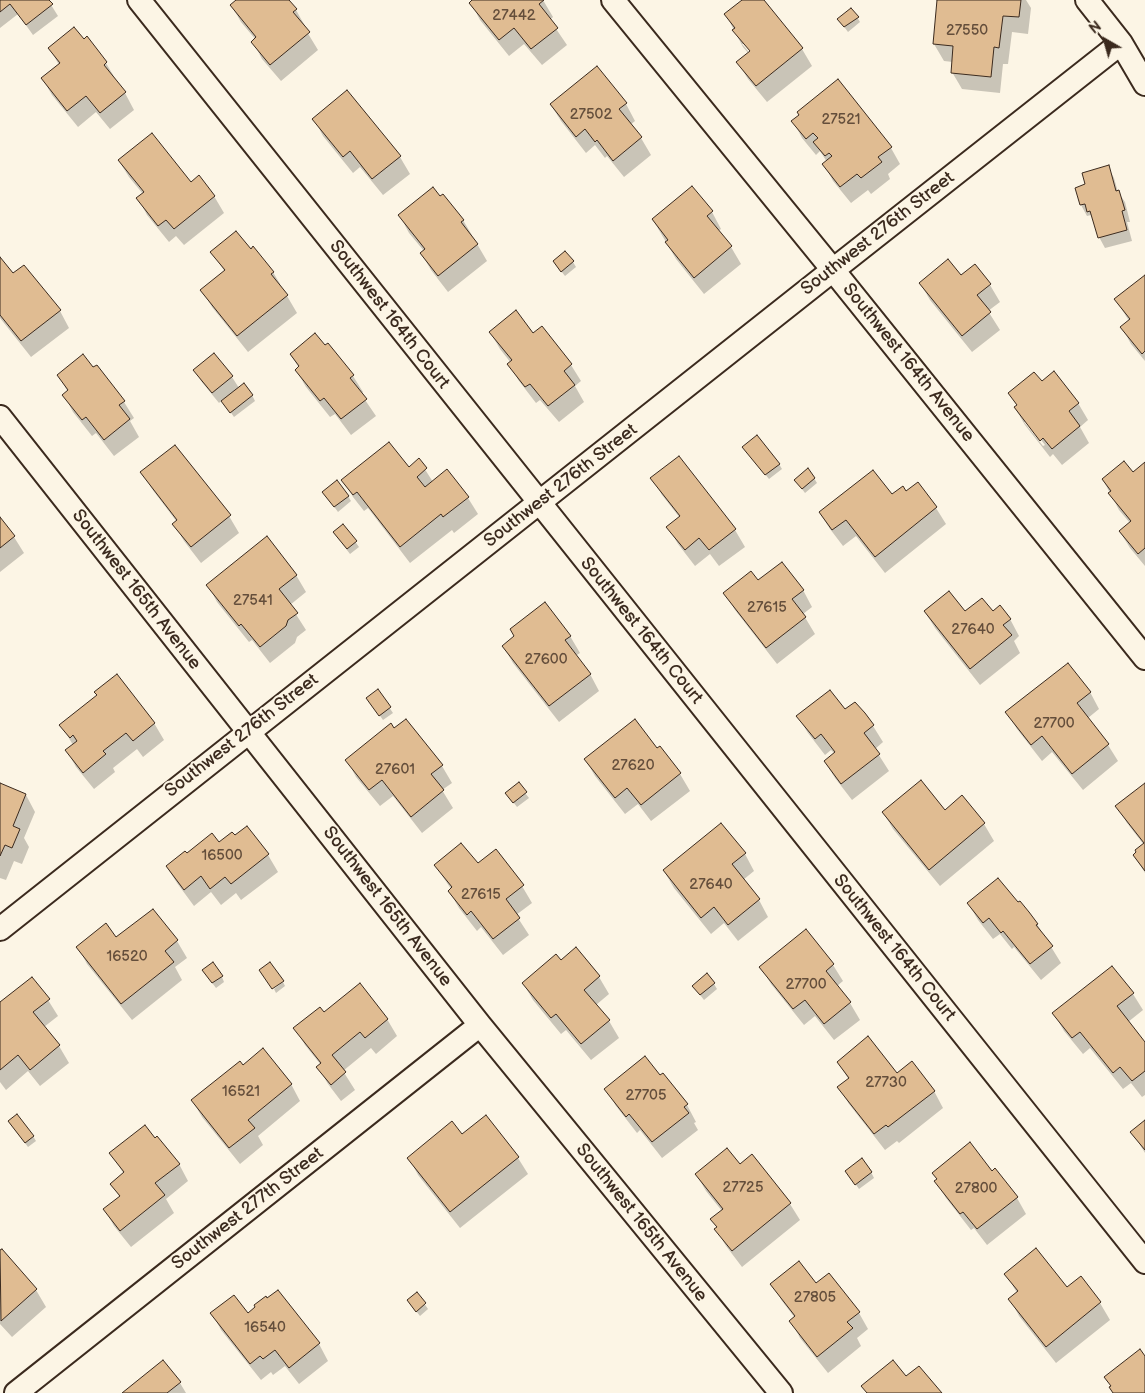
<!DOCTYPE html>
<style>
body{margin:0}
#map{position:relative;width:1145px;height:1393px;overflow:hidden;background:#fcf5e5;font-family:"Balsamiq Sans",sans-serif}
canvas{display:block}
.north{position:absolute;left:1080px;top:15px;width:50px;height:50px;-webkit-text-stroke:4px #fcf5e5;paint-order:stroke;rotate:322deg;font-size:14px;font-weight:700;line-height:20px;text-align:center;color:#3b2a1e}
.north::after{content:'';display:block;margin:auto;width:18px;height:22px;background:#3b2a1e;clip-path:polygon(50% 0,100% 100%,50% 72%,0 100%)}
</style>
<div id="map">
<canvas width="1145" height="1393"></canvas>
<div class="north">N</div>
</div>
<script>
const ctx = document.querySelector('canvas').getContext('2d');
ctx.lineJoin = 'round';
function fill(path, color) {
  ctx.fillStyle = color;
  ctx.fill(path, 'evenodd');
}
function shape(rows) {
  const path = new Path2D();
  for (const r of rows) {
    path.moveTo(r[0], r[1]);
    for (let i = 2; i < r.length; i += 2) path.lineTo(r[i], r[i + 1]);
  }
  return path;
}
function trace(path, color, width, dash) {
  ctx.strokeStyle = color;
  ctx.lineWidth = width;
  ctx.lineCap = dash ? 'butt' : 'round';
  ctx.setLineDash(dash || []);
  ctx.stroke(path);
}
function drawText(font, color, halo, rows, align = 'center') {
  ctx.font = font + ' "Balsamiq Sans",sans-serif';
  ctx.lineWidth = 4;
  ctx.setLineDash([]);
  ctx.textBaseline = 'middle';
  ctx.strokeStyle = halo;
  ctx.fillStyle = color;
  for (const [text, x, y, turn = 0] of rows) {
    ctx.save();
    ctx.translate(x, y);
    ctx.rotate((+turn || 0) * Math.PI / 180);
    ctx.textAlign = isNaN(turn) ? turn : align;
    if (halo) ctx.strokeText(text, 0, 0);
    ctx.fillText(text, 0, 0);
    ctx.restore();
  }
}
fill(shape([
 [0,0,48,0,58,16,33,35,18,14,0,28],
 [238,0,288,0,296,10,305,26,304,27,318,50,281,81,262,59,253,42,256,40,241,22,231,5],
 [474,0,543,0,553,17,550,20,567,45,542,65,524,44,509,56,480,20,471,3],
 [744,0,763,0,802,49,812,66,767,102,748,79,738,63,749,54,743,47,726,15],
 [742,44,746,44,755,55,753,57],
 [939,0,1026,0,1031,8,1028,34,1012,32,1008,64,1003,64,1000,93,962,89,952,72,953,62,944,61,934,44],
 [857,17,860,22,848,32,842,24],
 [87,38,106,63,116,80,115,81,125,93,134,110,110,129,96,112,78,127,52,95,42,78,59,65,50,49,84,41],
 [596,68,626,104,635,121,630,125,641,138,651,155,624,177,607,156,605,158,595,145,586,153,561,121,551,105],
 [347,92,400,157,410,174,383,195,360,167,353,173,323,136,314,119],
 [793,121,891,148,900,164,888,174,890,179,871,194,868,190,851,203,833,181,824,164,827,162,820,151,816,155,802,138],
 [119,161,214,196,224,213,184,245,176,236,169,242,147,215,138,198,143,194,129,177],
 [1108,167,1114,178,1118,192,1125,202,1130,222,1127,222,1132,241,1105,248,1099,237,1094,220,1091,215,1087,216,1081,205,1076,188,1087,185],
 [712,212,721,229,718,231,731,247,741,264,704,294,676,259,653,220],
 [400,216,463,220,487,261,448,292,431,270,421,253,424,251,409,233],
 [251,251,273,272,297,313,248,352,212,307,202,290,225,272,212,252],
 [0,259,13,275,60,311,69,328,31,357,0,318],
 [573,262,576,267,565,276,557,266],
 [975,266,990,285,1000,302,988,311,1000,330,972,352,930,300,920,283,961,277],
 [1145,276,1145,361,1131,344,1122,328,1129,321,1116,300],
 [490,332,533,335,571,365,581,381,575,386,584,402,559,422,540,400,536,403,519,381,509,364,511,363,500,349],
 [291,355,353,376,363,392,361,394,376,416,351,435,335,414,330,417,306,387,296,370,299,368],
 [195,370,232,377,239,388,252,395,255,401,234,417,222,400,219,403,201,381],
 [58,375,124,402,134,418,130,421,139,437,114,456,96,433,92,436,73,412,64,395,68,392],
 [1041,382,1078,403,1088,420,1080,427,1089,443,1062,465,1053,454,1050,457,1025,425,1015,408,1017,406,1010,393],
 [1024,422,1027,422,1045,445,1043,446],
 [747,452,779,464,782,469,769,479],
 [678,457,735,530,745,547,719,566,710,554,695,566,678,544,668,527,680,518,662,495,652,478],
 [419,460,433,482,468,498,478,514,454,533,452,530,410,563,368,508,364,511,353,497,343,480,409,469],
 [1145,464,1145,566,1130,548,1120,532,1130,523,1119,510,1103,480,1133,474],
 [142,472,229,516,239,533,201,563,184,541,174,524,177,522,152,489],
 [814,478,817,483,805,493,799,485],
 [918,484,936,508,946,524,885,573,856,536,843,546,830,529,820,513,906,492],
 [348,496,351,501,338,512,327,497],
 [0,519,14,537,24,553,0,572],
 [343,525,359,547,350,554,337,537],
 [296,575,306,592,290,605,306,630,297,637,295,643,270,663,252,640,249,642,217,602,208,585],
 [758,582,803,590,812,607,803,614,815,634,777,664,735,610,725,593],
 [925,612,992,613,1010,619,1019,636,1014,641,1020,653,980,685,935,628],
 [570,636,580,653,575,656,590,674,599,691,559,722,513,663,503,646],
 [378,691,393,713,383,720,371,703],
 [1090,692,1099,709,1088,718,1108,745,1118,761,1083,790,1052,752,1042,761,1017,729,1007,713],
 [845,711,873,726,883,742,875,749,889,771,852,800,835,778,825,762,835,754,831,750,825,755,808,733,798,717],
 [406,720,442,766,452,783,442,790,453,808,422,833,393,796,380,806,356,777,347,760],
 [154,723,164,740,143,757,137,749,113,768,115,772,94,789,76,767,67,751,73,745,61,725],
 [659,747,680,774,690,791,651,821,638,804,625,814,595,776,585,759,657,749],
 [0,784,26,795,35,812,24,838,29,847,22,864,14,861,6,880,0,878],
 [518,784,529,798,517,807,510,798],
 [1145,784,1145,873,1134,855,1144,845,1127,823,1117,806],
 [962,797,984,824,994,841,940,886,893,829,883,812,945,811],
 [246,827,268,855,278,872,241,900,236,893,221,905,211,892,194,906,177,883,167,867,187,855,219,844,234,837],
 [745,854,754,871,743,880,759,900,768,917,738,941,724,923,711,934,674,888,664,871],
 [435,865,478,865,522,886,532,903,516,915,529,935,503,955,481,927,477,931,459,908,449,891,451,889],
 [1019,902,1037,924,1061,963,1041,980,1014,947,1012,949,1000,934,993,939,978,920,968,903,1017,904],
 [153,910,177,941,187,958,175,967,182,980,132,1020,87,964,78,947,116,939],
 [806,931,833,965,843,981,837,986,850,1003,860,1020,834,1040,815,1016,804,1025,771,984,761,967],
 [576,949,599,977,609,994,596,1005,609,1021,619,1038,591,1060,566,1030,561,1034,533,1000,523,983,561,962],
 [207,976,222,977,224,982,216,988],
 [283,982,285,986,276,993,274,989],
 [714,984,717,989,704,1000,697,991],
 [1133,994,1143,1010,1128,1022,1145,1044,1145,1095,1142,1097,1131,1083,1123,1089,1090,1048,1083,1054,1064,1031,1054,1014],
 [48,1000,58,1016,44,1027,59,1046,69,1063,40,1086,28,1071,6,1090,0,1082,0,1004],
 [324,1014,387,1019,397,1036,376,1054,371,1048,343,1071,355,1090,341,1101,328,1084,318,1067,321,1065,305,1045,295,1028],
 [838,1062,897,1074,934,1091,943,1108,899,1143,897,1141,885,1150,849,1104,839,1088,849,1080],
 [243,1067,291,1084,300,1101,258,1136,263,1145,240,1164,202,1117,192,1100],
 [660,1077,687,1105,696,1122,694,1123,698,1130,662,1158,640,1130,637,1133,616,1106,606,1089],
 [486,1117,518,1158,528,1174,460,1228,418,1175,409,1158,462,1136],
 [1145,1121,1145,1153,1132,1132],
 [9,1122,33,1136,36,1141,28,1147],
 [110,1153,179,1164,188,1181,166,1199,174,1213,131,1247,114,1226,105,1210,120,1198,112,1184,124,1174],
 [740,1166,790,1204,800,1220,742,1267,726,1246,716,1229,717,1228,712,1219,722,1211,706,1191,696,1174],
 [871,1172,874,1178,859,1189,850,1176],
 [992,1173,1017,1198,1026,1214,987,1245,974,1228,971,1230,946,1198,936,1182],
 [2,1250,36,1290,46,1307,12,1337,0,1324,0,1252],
 [1006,1274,1067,1289,1080,1278,1100,1303,1110,1320,1056,1363,1019,1316,1010,1299,1017,1293],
 [772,1284,816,1285,859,1313,868,1329,857,1338,861,1346,828,1373,800,1338,791,1321,795,1318,782,1301],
 [417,1293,428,1309,420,1316,408,1301],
 [212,1313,248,1315,319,1344,328,1361,299,1384,285,1366,273,1375,271,1372,261,1380,221,1330],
 [180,1383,186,1393,124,1393]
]), '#0003');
const building = shape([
 [0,0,49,0,53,4,26,25,10,4,0,12,0,0],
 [236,0,289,0,297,9,293,12,310,32,270,65,251,42,256,37,230,5,236,0],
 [472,0,544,0,539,4,558,28,531,49,514,28,499,40,469,3,472,0],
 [742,0,764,0,803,48,756,86,736,62,750,51,732,30,735,28,724,14,742,0],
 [937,0,1021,0,1019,17,1003,16,999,48,994,47,991,77,951,73,953,46,933,44,937,0],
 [851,8,859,17,844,27,837,19,851,8],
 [74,27,84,39,87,36,107,62,104,65,126,92,100,113,86,96,67,111,41,78,60,63,48,48,74,27],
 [597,66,627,103,619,109,642,137,613,161,597,140,595,142,585,129,576,137,550,104,597,66],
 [838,79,892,147,878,157,882,162,861,178,857,174,840,187,822,164,832,156,829,153,825,156,813,142,818,138,813,133,806,139,791,121,799,115,797,112,838,79],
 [347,90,401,156,372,179,350,151,343,157,312,119,347,90],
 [152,133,191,182,199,175,215,196,174,229,166,220,158,226,136,198,144,192,118,160,152,133],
 [1109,165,1116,191,1119,190,1125,210,1122,211,1127,230,1098,238,1090,211,1087,212,1085,204,1080,205,1075,188,1085,184,1082,173,1109,165],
 [692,186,713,211,707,216,732,246,694,278,665,242,668,240,652,219,692,186],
 [433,187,440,196,443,194,464,220,461,222,478,244,438,276,420,253,425,249,398,215,433,187],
 [236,231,251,249,253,246,274,272,271,274,288,295,237,336,200,290,225,270,210,252,236,231],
 [565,251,574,261,561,272,553,261,565,251],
 [0,257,13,273,24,265,61,310,21,341,0,315,0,257],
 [948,259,961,275,975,264,991,284,977,295,991,312,962,336,919,283,948,259],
 [1145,275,1145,351,1142,354,1120,327,1130,319,1114,299,1145,275],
 [516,310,533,333,542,326,572,364,564,371,575,385,548,406,530,384,525,387,507,364,512,360,489,332,516,310],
 [315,333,325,345,328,343,354,375,350,378,367,399,341,419,324,398,320,401,295,370,299,366,290,354,315,333],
 [214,353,233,376,212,393,193,370,214,353],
 [83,354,93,367,97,365,125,401,119,405,130,419,104,440,86,417,82,420,62,395,68,390,57,375,83,354],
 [1054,371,1079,403,1069,411,1080,426,1052,449,1043,438,1040,441,1014,407,1017,405,1008,393,1034,372,1042,381,1054,371],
 [244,383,253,395,230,413,221,401,244,383],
 [757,435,780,464,765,475,742,447,757,435],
 [389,442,409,467,419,458,427,468,417,477,425,487,447,469,469,497,443,517,441,514,400,547,357,492,353,495,341,480,389,442],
 [175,445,231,515,191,547,172,524,177,520,140,472,175,445],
 [679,456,736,529,709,550,699,538,685,550,666,527,680,516,650,478,679,456],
 [1124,461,1133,472,1145,462,1145,548,1138,554,1119,531,1131,521,1108,493,1111,491,1102,479,1124,461],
 [808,468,815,478,802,489,794,480,808,468],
 [873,470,892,494,903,486,906,491,918,482,937,507,875,557,846,520,832,530,819,512,873,470],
 [337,480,349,496,334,507,322,492,337,480],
 [0,517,15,536,0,548,0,517],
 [343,524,357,541,347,549,333,532,343,524],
 [267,536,297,575,279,589,298,613,288,620,286,626,260,647,241,624,239,626,206,585,267,536],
 [782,562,804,590,792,599,806,617,766,648,723,593,751,571,758,580,782,562],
 [949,591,965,611,982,598,993,611,1000,605,1011,619,1003,625,1012,635,970,669,924,611,949,591],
 [545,602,571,636,565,640,591,674,549,706,502,646,514,636,510,629,545,602],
 [1068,663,1091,692,1077,703,1109,744,1072,774,1042,736,1031,745,1005,712,1068,663],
 [117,674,155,723,133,741,126,733,103,751,106,754,83,773,65,750,77,741,73,735,70,738,59,725,97,695,94,692,117,674],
 [378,689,391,707,379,716,366,698,378,689],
 [830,690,845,709,855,702,865,713,874,725,864,733,880,754,841,784,824,761,835,752,821,734,815,739,796,716,830,690],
 [406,719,443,765,431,774,444,790,411,817,382,780,369,790,345,760,391,723,394,728,406,719],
 [635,719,657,748,660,746,681,773,641,805,627,788,615,798,584,759,635,719],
 [921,780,945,810,962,795,985,823,929,870,882,812,921,780],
 [519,782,527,792,513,803,505,793,519,782],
 [0,783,26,794,13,826,20,829,12,848,5,845,0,856,0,783],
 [1145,783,1145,871,1133,855,1136,852,1135,850,1144,843,1115,806,1145,783],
 [721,823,746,853,732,864,760,899,728,925,714,907,701,918,663,870,721,823],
 [247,826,269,854,231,884,225,877,210,889,201,876,184,890,166,866,185,851,187,853,212,833,219,842,232,832,235,835,247,826],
 [461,843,478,863,496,849,524,885,506,899,520,918,493,939,471,911,467,915,448,891,452,887,434,865,461,843],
 [998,878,1018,902,1020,901,1029,912,1038,924,1036,925,1053,946,1030,964,1003,931,1001,933,989,918,983,923,967,903,998,878],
 [153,909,178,940,165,951,174,962,121,1004,76,947,106,923,116,937,153,909],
 [806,929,834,964,826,971,851,1002,824,1024,805,1000,793,1009,759,967,806,929],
 [576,947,600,976,584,990,610,1020,581,1044,556,1014,551,1018,522,983,556,954,561,960,576,947],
 [213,962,223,976,212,983,202,970,213,962],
 [270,962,284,981,272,989,259,970,270,962],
 [1112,966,1134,993,1117,1006,1145,1042,1145,1071,1132,1081,1120,1067,1113,1073,1080,1032,1072,1038,1052,1013,1112,966],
 [707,973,715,983,700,995,692,986,707,973],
 [32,977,50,999,33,1012,60,1045,30,1070,18,1055,0,1070,0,1002,32,977],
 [360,983,388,1019,365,1038,360,1032,332,1055,346,1072,331,1085,316,1067,321,1063,293,1028,320,1007,324,1012,360,983],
 [868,1036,897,1073,912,1061,935,1091,888,1127,886,1125,874,1134,837,1087,849,1078,837,1062,868,1036],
 [263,1048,292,1084,248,1120,255,1128,229,1148,191,1100,240,1061,243,1065,263,1048],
 [645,1056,660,1075,663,1073,688,1104,684,1107,689,1113,652,1142,629,1114,626,1117,604,1089,645,1056],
 [17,1114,34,1136,25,1143,8,1121,17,1114],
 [486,1115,519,1157,450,1212,407,1158,452,1121,462,1134,486,1115],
 [1145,1120,1145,1150,1130,1132,1145,1120],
 [145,1125,155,1138,157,1136,180,1164,155,1183,165,1195,120,1231,103,1209,120,1196,110,1184,124,1172,109,1153,145,1125],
 [970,1142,992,1171,995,1168,1018,1197,977,1229,963,1212,960,1214,934,1181,937,1179,932,1173,970,1142],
 [727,1148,740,1164,752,1154,791,1203,732,1251,714,1229,717,1227,710,1219,723,1209,695,1174,727,1148],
 [862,1158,872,1172,855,1185,845,1171,862,1158],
 [1036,1248,1067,1287,1081,1276,1101,1302,1046,1347,1008,1299,1018,1291,1004,1274,1036,1248],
 [2,1249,37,1289,1,1321,0,1250,2,1249],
 [799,1261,816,1283,829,1273,860,1312,847,1322,853,1328,817,1357,789,1321,795,1316,770,1284,799,1261],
 [278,1290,320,1343,289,1368,275,1350,263,1359,260,1356,250,1364,210,1313,234,1295,248,1313,255,1307,254,1305,266,1296,267,1298,278,1290],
 [417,1292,426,1303,416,1312,407,1300,417,1292],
 [1140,1349,1145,1356,1145,1393,1113,1393,1109,1387,1111,1386,1104,1377,1140,1349],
 [163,1360,181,1382,167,1393,122,1393,163,1360],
 [893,1360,906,1376,919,1366,942,1393,867,1393,861,1386,893,1360]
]);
fill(building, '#e0bc92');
trace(building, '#3b2a1e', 1);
const minor = shape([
 [139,0,1145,1262],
 [613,0,833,270,1145,658],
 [1087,0,1121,43,1145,84],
 [0,417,480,1025,781,1393],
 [0,929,833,270,1121,43],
 [16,1393,480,1025]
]);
trace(minor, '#3b2a1e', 26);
trace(minor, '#fcf5e5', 22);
drawText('15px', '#644e3b', null, [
 ["27442",514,16],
 ["27550",967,31],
 ["27502",591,115],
 ["27521",841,120],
 ["27541",253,601],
 ["27615",767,608],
 ["27640",973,630],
 ["27600",546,660],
 ["27700",1054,724],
 ["27620",633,766],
 ["27601",395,770],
 ["16500",222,856],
 ["27640",711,885],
 ["27615",481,895],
 ["16520",127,957],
 ["27700",806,985],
 ["27730",886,1083],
 ["16521",241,1092],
 ["27705",646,1096],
 ["27725",743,1188],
 ["27800",976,1189],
 ["27805",815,1298],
 ["16540",265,1328]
]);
drawText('18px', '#3b2a1e', '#fcf5e5', [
 ["Southwest 276th Street",878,234,-38],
 ["Southwest 164th Court",389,315,52],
 ["Southwest 164th Avenue",908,363,51],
 ["Southwest 276th Street",561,486,-38],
 ["Southwest 165th Avenue",136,590,52],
 ["Southwest 164th Court",641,631,51],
 ["Southwest 276th Street",242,736,-38],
 ["Southwest 165th Avenue",387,907,52],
 ["Southwest 164th Court",894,948,51],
 ["Southwest 277th Street",248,1209,-38],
 ["Southwest 165th Avenue",641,1223,51]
]);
</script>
